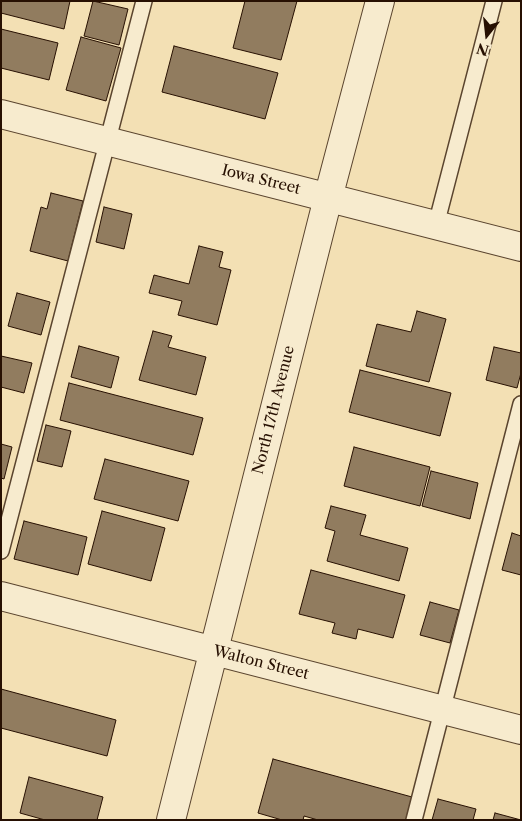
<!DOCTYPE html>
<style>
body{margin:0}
#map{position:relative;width:522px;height:821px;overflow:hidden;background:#f3e0b4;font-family:"Libre Caslon Text",serif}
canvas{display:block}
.frame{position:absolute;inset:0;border:2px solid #271002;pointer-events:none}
.north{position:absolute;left:462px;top:10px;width:50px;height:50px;-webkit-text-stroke:4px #f7ebce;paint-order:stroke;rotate:196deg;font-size:14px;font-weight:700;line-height:20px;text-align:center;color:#271002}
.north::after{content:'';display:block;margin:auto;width:18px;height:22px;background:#271002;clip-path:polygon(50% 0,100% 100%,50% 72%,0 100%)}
</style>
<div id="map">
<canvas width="522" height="821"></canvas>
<div class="frame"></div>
<div class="north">N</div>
</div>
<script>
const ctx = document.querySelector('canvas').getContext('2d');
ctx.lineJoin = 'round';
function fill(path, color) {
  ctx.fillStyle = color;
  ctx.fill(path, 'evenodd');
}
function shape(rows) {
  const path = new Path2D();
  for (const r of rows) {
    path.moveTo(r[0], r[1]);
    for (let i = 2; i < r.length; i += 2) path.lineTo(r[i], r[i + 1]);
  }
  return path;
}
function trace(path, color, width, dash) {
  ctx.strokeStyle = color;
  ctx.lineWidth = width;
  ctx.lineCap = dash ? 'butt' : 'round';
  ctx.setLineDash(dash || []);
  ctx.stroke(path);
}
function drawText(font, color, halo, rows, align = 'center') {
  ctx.font = font + ' "Libre Caslon Text",serif';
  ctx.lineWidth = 4;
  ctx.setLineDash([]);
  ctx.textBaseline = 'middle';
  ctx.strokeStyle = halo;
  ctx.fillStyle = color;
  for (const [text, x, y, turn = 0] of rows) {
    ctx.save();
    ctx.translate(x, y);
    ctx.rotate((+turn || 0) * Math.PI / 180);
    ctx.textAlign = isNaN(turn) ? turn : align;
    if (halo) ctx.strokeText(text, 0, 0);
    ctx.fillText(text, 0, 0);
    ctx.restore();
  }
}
const building = shape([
 [1,1,70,1,64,29,1,13,1,1],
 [93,1,128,9,119,45,84,36,93,1],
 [245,1,297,1,281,60,233,48,245,1],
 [1,29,58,43,49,80,1,68,1,29],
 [81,37,121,48,106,101,66,90,81,37],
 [174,46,278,73,265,119,162,92,174,46],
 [51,193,83,201,68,261,30,251,41,207,47,209,51,193],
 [104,207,132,214,124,249,96,242,104,207],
 [199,246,223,252,219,267,231,270,217,325,178,315,182,301,149,293,154,275,189,284,199,246],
 [17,293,50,302,41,335,8,326,17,293],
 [417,311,446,319,429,382,366,366,377,324,411,332,417,311],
 [153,331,172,336,168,347,206,357,196,395,139,380,153,331],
 [79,346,119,357,111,388,71,377,79,346],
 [494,347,521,353,521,373,517,388,486,380,494,347],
 [1,356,32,363,24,393,1,387,1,356],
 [360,370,451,393,440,436,349,412,360,370],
 [69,383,203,418,193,455,60,420,69,383],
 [46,425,71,431,62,467,37,461,46,425],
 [1,444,12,447,4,479,1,478,1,444],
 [354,447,430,467,420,506,344,486,354,447],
 [105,459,189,481,178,521,94,499,105,459],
 [431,471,478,483,470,519,422,506,431,471],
 [331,506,366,515,360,535,408,548,399,581,327,561,335,531,325,528,331,506],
 [102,511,165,528,151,581,88,564,102,511],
 [24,521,87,537,78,575,14,559,24,521],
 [512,533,521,536,521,575,502,570,512,533],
 [311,570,405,595,393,638,358,629,356,639,332,633,335,623,299,614,311,570],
 [430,602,459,610,450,643,420,635,430,602],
 [1,689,116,720,107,756,1,728,1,689],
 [273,759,412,797,406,820,318,820,304,816,303,820,282,820,258,813,273,759],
 [29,777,103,797,97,820,45,820,20,813,29,777],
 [438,799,476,809,473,820,432,820,438,799],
 [495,813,521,820,493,820,495,813]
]);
fill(building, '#917c5f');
trace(building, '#271002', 1);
const service = shape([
 [436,225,494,1],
 [1,551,144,1],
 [414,820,521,404]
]);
const minor = shape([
 [1,114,521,247],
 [1,596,521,730],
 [171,820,328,198,380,1]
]);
trace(service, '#5a442e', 18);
trace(minor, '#5a442e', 30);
trace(service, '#f7ebce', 15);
trace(minor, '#f7ebce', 28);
drawText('15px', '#271002', '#f7ebce', [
 ["Iowa Street",261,180,14],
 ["North 17th Avenue",274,410,-76],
 ["Walton Street",261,663,14]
]);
</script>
